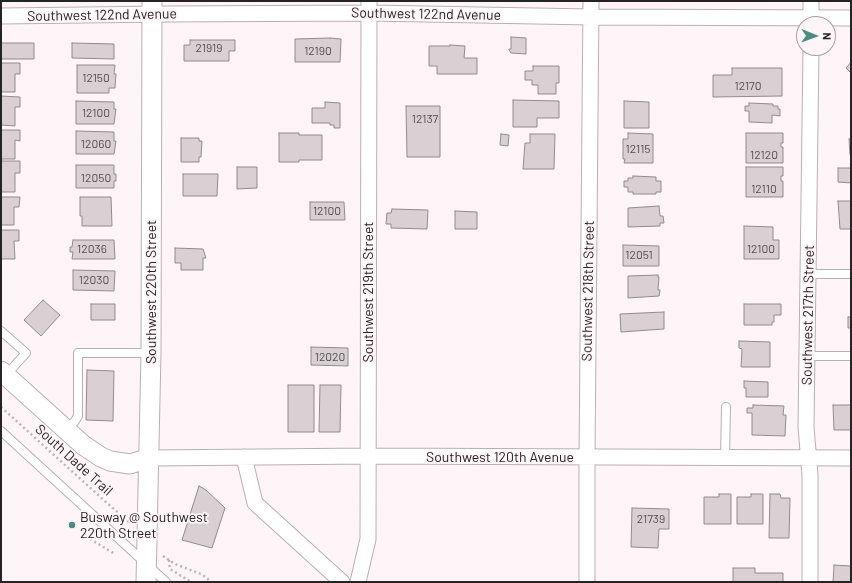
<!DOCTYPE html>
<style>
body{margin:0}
#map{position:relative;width:852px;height:583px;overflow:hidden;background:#fff4f7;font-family:Barlow,sans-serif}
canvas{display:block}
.frame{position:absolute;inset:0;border:2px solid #262324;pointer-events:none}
.north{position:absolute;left:796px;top:16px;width:40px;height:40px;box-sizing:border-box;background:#fff4f7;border:1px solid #a8a0a3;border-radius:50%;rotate:91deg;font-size:11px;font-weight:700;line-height:16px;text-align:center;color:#262324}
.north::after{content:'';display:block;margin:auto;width:14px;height:18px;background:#488e85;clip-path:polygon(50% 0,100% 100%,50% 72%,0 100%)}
</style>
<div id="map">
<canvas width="852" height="583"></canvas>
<div class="frame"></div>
<div class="north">N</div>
</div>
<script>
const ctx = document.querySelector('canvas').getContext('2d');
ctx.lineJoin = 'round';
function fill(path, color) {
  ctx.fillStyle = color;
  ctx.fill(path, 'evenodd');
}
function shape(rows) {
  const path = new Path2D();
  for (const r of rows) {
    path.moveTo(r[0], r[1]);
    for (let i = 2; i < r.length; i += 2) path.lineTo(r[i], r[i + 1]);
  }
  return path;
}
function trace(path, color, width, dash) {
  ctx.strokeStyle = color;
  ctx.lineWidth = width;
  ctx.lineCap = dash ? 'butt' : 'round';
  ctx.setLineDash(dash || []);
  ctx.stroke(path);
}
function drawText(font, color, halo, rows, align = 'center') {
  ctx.font = font + ' Barlow,sans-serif';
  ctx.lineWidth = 3.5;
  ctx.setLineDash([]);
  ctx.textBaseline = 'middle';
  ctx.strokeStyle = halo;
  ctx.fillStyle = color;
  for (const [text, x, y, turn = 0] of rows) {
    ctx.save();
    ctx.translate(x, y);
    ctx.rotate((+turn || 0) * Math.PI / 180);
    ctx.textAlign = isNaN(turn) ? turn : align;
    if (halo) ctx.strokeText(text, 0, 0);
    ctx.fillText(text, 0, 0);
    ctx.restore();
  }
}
const building = shape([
 [511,37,526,38,526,54,511,53,509,50,509,49,511,49,511,37],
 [330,38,341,39,340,62,295,62,295,39,330,38],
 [190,40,235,40,235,51,229,51,229,61,184,61,184,45,190,45,190,40],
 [1,43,34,43,34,59,1,59,1,43],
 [72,43,114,44,114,59,72,58,72,43],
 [450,45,465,46,464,58,477,58,477,74,437,74,437,66,429,66,429,46,450,46,450,45],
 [851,62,851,73,846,68,851,62],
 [1,63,20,63,20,74,15,74,15,92,1,92,1,63],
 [77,65,115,65,114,74,116,74,115,88,109,88,109,93,77,93,77,65],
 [533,66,559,66,559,83,556,83,556,94,538,94,538,85,532,85,532,80,525,80,525,71,533,71,533,66],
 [732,68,782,68,782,96,713,97,713,75,732,75,732,68],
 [1,96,20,97,20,107,15,107,15,126,1,125,1,96],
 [513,100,559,101,559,118,537,118,537,127,513,127,513,100],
 [76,101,114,102,114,109,116,109,114,124,76,124,76,101],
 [624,101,649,102,649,128,624,128,624,101],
 [325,102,340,103,340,128,334,128,334,125,330,125,330,123,312,123,312,108,325,108,325,102],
 [749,103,773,104,773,106,778,106,778,109,780,109,780,116,772,115,772,123,749,122,749,111,745,111,745,106,749,106,749,103],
 [406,106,440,106,440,157,407,157,406,106],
 [1,130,20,130,20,141,15,140,15,159,1,159,1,130],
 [76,131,114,132,114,141,116,141,114,154,76,154,76,131],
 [279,133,299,133,299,135,322,135,322,160,299,160,299,162,279,162,279,133],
 [628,133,653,134,653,163,624,163,625,159,623,159,623,139,628,139,628,133],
 [746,133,783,133,783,143,781,143,781,147,783,147,783,163,746,163,746,133],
 [501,134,509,135,508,146,500,145,501,134],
 [530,134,555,134,554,169,523,169,525,143,530,143,530,134],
 [181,138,199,138,199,141,202,141,201,157,199,157,199,162,181,162,181,138],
 [849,139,851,139,851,155,850,155,849,139],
 [1,161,20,161,20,173,15,173,15,192,1,192,1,161],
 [76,165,114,165,114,174,116,174,116,181,114,181,114,188,76,188,76,165],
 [237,167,257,167,257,188,237,189,237,167],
 [746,167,783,167,783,176,781,176,781,181,783,181,783,197,746,197,746,167],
 [838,168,851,168,851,183,838,182,838,168],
 [183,174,218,174,217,196,183,196,183,174],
 [633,176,656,177,656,181,661,181,661,192,656,192,656,194,633,194,633,192,628,192,628,187,624,187,624,181,628,181,628,178,633,178,633,176],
 [1,197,20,197,19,207,14,207,14,225,1,225,1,197],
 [80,197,111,197,112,226,82,226,82,216,80,216,80,197],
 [838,201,851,201,851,229,840,229,838,201],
 [310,202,344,202,345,220,310,220,310,202],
 [659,206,660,216,663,216,664,223,660,223,660,226,628,227,628,208,659,206],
 [392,209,428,210,427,229,391,228,391,224,386,224,387,213,391,213,392,209],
 [455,211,477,212,477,229,455,229,455,211],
 [744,226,773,227,773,240,779,240,779,259,744,259,744,226],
 [1,230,19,230,19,241,14,241,15,259,1,259,1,230],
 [73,240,114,240,115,259,72,259,73,252,70,252,70,247,72,247,73,240],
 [623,245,659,246,659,266,623,266,623,245],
 [175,248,203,249,206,258,203,258,203,270,181,270,181,263,175,263,175,248],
 [73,270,115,271,114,291,73,290,73,270],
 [658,275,658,277,659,277,658,290,660,290,659,296,628,298,628,276,658,275],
 [43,300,60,315,41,336,24,320,43,300],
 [91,304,115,304,115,320,91,320,91,304],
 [744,304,781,304,781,315,774,315,774,322,772,322,772,325,744,325,744,304],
 [664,312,664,329,621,332,620,314,664,312],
 [848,317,851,317,851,328,848,328,848,317],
 [739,341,770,342,770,367,741,367,742,349,739,348,739,341],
 [311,347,348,348,348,366,311,365,311,347],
 [87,370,114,371,113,421,86,420,87,370],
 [744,381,768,382,768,397,746,397,746,388,744,388,744,381],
 [288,385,314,385,314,432,288,432,288,385],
 [320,385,341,385,340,432,319,432,320,385],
 [753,405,784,406,783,415,786,415,785,436,752,435,752,413,747,413,747,408,753,408,753,405],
 [833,405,851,405,851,430,834,430,833,405],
 [199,486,206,490,225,508,212,548,182,540,199,486],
 [719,494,731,494,731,524,704,524,704,497,719,497,719,494],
 [751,494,763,494,763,524,737,524,737,497,751,497,751,494],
 [770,494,780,494,781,498,790,498,789,538,769,538,770,494],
 [632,508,669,509,669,529,659,529,658,548,631,547,632,508],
 [834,565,851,566,851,582,833,582,834,565],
 [733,568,755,568,755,573,783,573,783,582,733,582,733,568]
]);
fill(building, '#dad0d3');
trace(building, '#948a8d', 1);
const service = shape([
 [809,274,851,274],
 [1,331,26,353,6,375],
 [808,356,851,356],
 [66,430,75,421,78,416,78,353,151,353],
 [1,431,166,582],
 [725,458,726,407]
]);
const minor = shape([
 [1,16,167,14,369,13,591,17,851,18],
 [811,24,811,1],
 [244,457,255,503,342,582],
 [150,458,368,456,851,458],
 [358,582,368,539,369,1],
 [587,582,587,458,591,1],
 [810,582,810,475,806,427,811,48]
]);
const tertiary = shape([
 [1,371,83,445,101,457,110,461,130,464,150,458],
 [146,582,151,353,152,1]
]);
trace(service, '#b9afb2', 10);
trace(minor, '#b9afb2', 17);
trace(tertiary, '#b9afb2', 21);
trace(shape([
 [1,407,107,503,130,523],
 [90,539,115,554],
 [163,556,175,564,201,574,212,582],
 [169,560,170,569,191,582]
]), '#bcb4b6', 2.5, [2, 3]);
trace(service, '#fff', 8);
trace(minor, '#fff', 15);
trace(tertiary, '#fff', 19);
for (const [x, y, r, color] of [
 [72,525,4,"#488e85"]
]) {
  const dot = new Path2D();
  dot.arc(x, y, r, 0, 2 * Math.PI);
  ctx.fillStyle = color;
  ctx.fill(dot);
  trace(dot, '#fff4f7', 1.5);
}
drawText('12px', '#534e50', null, [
 ["21919",209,48],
 ["12190",318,51],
 ["12150",96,78],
 ["12170",748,86],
 ["12100",96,113],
 ["12137",425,119],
 ["12060",96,144],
 ["12115",638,149],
 ["12120",764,155],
 ["12050",96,178],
 ["12110",764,189],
 ["12100",327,211],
 ["12036",92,249],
 ["12100",761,249],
 ["12051",639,255],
 ["12030",94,280],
 ["12020",330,357],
 ["21739",651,519]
]);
drawText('14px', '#262324', '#fff4f7', [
 ["Southwest 122nd Avenue",426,14,1],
 ["Southwest 122nd Avenue",102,15,-1],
 ["Southwest 218th Street",588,291,-89],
 ["Southwest 220th Street",151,292,-90],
 ["Southwest 219th Street",368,292,-90],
 ["Southwest 217th Street",808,315,-89],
 ["Southwest 120th Avenue",500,457],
 ["South Dade Trail",74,460,42]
]);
drawText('14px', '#262324', '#fff4f7', [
 ["Busway @ Southwest",80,517],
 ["220th Street",80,533]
], 'left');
</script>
